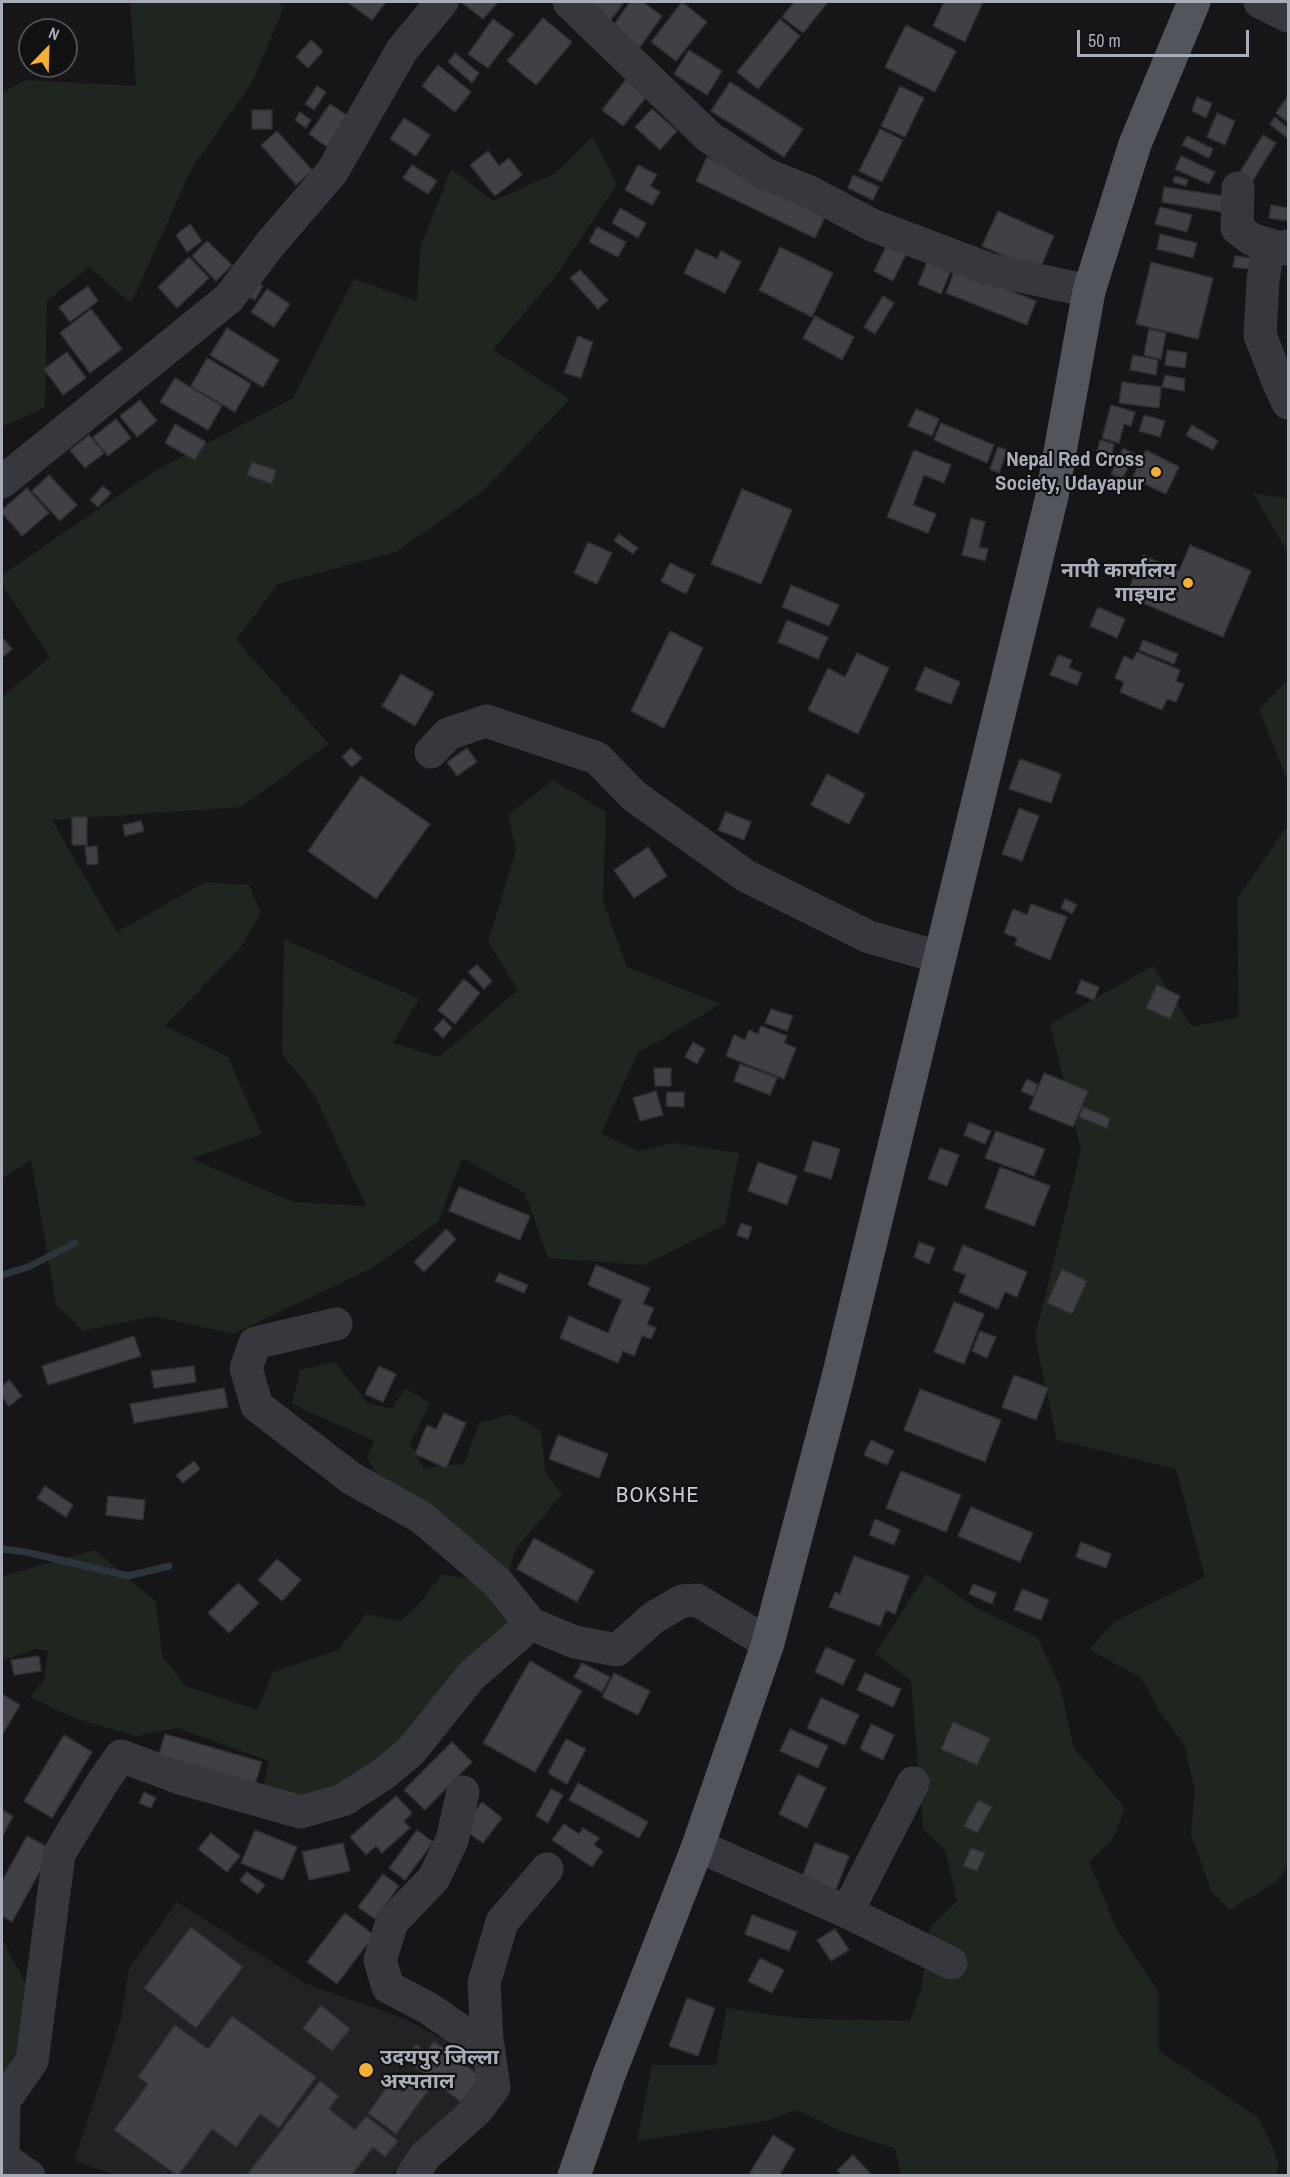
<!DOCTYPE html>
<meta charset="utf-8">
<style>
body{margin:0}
#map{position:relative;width:1290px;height:2177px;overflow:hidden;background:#161618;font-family:"Archivo Narrow",sans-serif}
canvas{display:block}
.frame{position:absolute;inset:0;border:3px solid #a8adb8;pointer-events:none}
.north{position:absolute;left:18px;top:18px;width:60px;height:60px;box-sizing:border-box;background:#111113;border:2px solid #4d4f55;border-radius:50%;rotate:23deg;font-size:16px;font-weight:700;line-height:24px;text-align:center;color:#a8adb8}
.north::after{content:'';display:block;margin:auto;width:21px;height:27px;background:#f2b134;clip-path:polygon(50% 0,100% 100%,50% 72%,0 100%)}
.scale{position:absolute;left:1077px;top:30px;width:172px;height:27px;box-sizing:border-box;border:3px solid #a8adb8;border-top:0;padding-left:8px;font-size:18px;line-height:21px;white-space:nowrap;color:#a8adb8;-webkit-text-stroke:4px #111113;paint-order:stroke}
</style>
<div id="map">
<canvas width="1290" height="2177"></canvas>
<div class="frame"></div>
<div class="north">N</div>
<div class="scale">50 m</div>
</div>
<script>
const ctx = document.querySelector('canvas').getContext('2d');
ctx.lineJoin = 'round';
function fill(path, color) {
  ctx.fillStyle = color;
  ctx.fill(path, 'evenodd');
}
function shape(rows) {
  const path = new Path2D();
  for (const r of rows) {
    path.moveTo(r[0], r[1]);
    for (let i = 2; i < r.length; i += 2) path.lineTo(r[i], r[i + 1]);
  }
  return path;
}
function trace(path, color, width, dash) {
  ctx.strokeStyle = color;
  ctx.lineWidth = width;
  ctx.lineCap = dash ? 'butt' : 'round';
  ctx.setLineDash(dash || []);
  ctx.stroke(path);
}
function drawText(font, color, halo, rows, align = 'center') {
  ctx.font = font + ' "Archivo Narrow","Noto Sans Devanagari",sans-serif';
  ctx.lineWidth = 4.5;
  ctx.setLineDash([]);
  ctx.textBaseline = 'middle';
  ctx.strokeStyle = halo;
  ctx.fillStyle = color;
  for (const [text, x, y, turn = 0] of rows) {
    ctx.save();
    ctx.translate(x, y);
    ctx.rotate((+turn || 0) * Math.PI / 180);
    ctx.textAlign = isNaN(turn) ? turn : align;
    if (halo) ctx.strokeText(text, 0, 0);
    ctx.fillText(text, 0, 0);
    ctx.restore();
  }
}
fill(shape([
 [177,1902,307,1984,405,2019,478,2058,481,2090,390,2175,116,2175,74,2161,121,2019,129,1968]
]), '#222225');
fill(shape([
 [130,2,277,2,284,7,252,83,192,168,131,303,89,267,47,301,45,407,2,427,2,93,25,80,136,86],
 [592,137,617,184,555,277,493,350,570,399,484,490,396,552,278,584,236,640,329,744,241,807,52,820,117,932,205,882,249,885,261,913,240,948,165,1026,228,1057,262,1134,191,1159,294,1202,366,1206,314,1094,282,1054,284,939,419,999,393,1043,439,1057,518,990,488,942,516,850,508,815,553,780,606,812,603,902,627,967,721,1004,638,1053,601,1133,638,1151,673,1143,739,1153,725,1225,644,1265,548,1258,525,1193,462,1158,438,1222,372,1268,233,1334,153,1316,83,1331,56,1305,31,1160,2,1179,2,697,50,657,2,584,2,575,153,472,293,398,354,279,417,301,420,248,451,169,493,201,556,173],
 [1253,493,1288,499,1288,553],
 [1288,680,1288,782,1259,709],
 [1288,825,1288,1865,1277,1881,1230,1910,1211,1891,1191,1834,1195,1791,1184,1744,1159,1711,1141,1678,1089,1649,1114,1622,1205,1577,1176,1469,1057,1440,1035,1337,1081,1150,1050,1024,1153,966,1192,1027,1239,1017,1237,899],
 [334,1362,368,1403,392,1409,405,1388,430,1403,410,1443,423,1468,464,1464,479,1423,511,1414,541,1431,545,1471,562,1494,515,1550,508,1576,382,1482,367,1458,374,1441,292,1404,300,1370],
 [95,1550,156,1602,162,1656,186,1686,257,1710,273,1672,338,1650,366,1614,400,1621,418,1605,442,1574,480,1581,512,1619,412,1738,320,1798,262,1791,269,1761,177,1728,136,1736,77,1719,30,1697,44,1680,48,1651,35,1649,2,1661,2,1576],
 [926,1574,975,1607,1038,1638,1060,1686,1074,1748,1125,1808,1112,1840,1089,1862,1115,1926,1159,1992,1159,2051,1259,2118,1279,2163,1276,2175,901,2175,895,2148,840,2131,796,2110,766,2121,637,2141,652,2065,716,2065,727,2008,794,2018,910,2021,921,1990,930,1927,957,1901,945,1850,923,1829,911,1681,875,1654],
 [2,1938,32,1995,28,2067,2,2109]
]), '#1e261f');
trace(shape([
 [2,1275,28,1267,75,1243],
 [2,1549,26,1552,128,1576,169,1566]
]), '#2c353c', 7);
const building = shape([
 [347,2,386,2,372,20,347,2],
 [461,2,498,2,483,19,461,2],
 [584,2,624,2,610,21,584,2],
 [630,2,643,2,662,16,640,47,612,27,630,2],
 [682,2,707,22,676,61,651,42,682,2],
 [794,2,828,2,803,33,782,17,794,2],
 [944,2,983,2,965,42,933,26,944,2],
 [543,18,572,42,536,85,507,61,543,18],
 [493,19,514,34,488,68,468,54,493,19],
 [780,19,800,36,758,89,737,72,780,19],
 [906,25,956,51,935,92,885,67,906,25],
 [311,40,323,51,308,68,296,57,311,40],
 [689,50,722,71,707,95,674,74,689,50],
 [455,53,479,73,472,83,448,62,455,53],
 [438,65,471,92,455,112,422,86,438,65],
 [627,78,648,95,623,126,602,110,627,78],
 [730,82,803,129,784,157,711,111,730,82],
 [317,86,326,92,314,110,305,104,317,86],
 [900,86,924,98,905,137,881,126,900,86],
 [1288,96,1288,123,1276,113,1288,96],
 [1197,97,1212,103,1206,118,1192,111,1197,97],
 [330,104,348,116,327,147,309,134,330,104],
 [652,109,677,131,660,150,635,127,652,109],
 [252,110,272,110,272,129,252,129,252,110],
 [300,112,311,120,306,128,295,120,300,112],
 [1217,113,1235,121,1225,145,1207,137,1217,113],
 [1275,117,1288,128,1288,139,1270,124,1275,117],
 [404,118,430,135,416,156,390,139,404,118],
 [880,129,903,140,882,182,859,171,880,129],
 [277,131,312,170,296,185,261,145,277,131],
 [1263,135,1276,143,1253,180,1240,172,1263,135],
 [1187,136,1213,149,1209,158,1182,145,1187,136],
 [488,151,499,166,509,158,522,175,495,196,470,165,488,151],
 [1181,156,1215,172,1209,184,1175,169,1181,156],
 [707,157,827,213,815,238,696,181,707,157],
 [412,165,437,181,428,194,403,178,412,165],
 [638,165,657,175,650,186,660,192,652,205,625,190,638,165],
 [853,175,879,187,873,200,848,188,853,175],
 [1175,176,1188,180,1186,186,1173,182,1175,176],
 [1164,187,1224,196,1222,212,1162,202,1164,187],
 [1271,205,1288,208,1288,221,1269,218,1271,205],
 [1160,207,1192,215,1187,232,1155,224,1160,207],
 [620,208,646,223,638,238,612,223,620,208],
 [998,211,1054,236,1039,271,982,246,998,211],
 [190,224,202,241,187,252,176,235,190,224],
 [597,227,626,242,618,257,589,242,597,227],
 [1160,234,1197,243,1193,258,1157,249,1160,234],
 [207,241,232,265,216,281,192,256,207,241],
 [888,243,907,252,893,281,874,271,888,243],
 [780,247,833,273,812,317,759,290,780,247],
 [696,249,717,259,721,251,741,262,725,293,684,273,696,249],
 [1235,256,1258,259,1256,270,1233,267,1235,256],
 [189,257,209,278,177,308,158,287,189,257],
 [928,260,951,270,941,294,918,284,928,260],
 [1151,262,1213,278,1198,339,1136,324,1151,262],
 [955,269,1036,301,1027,325,946,293,955,269],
 [580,270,608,300,598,309,570,278,580,270],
 [253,280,263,286,255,300,244,294,253,280],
 [88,286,98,301,70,322,59,307,88,286],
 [267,289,290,304,274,327,251,312,267,289],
 [883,296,894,303,875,334,864,327,883,296],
 [91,309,122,349,90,373,60,333,91,309],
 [815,316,854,337,842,360,803,338,815,316],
 [227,328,279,360,263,387,210,355,227,328],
 [1149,329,1166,333,1161,359,1144,355,1149,329],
 [578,336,593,342,581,378,564,373,578,336],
 [1167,350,1187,353,1185,368,1165,365,1167,350],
 [67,352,86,378,63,395,44,369,67,352],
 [1133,355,1158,360,1156,375,1130,370,1133,355],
 [207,358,251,384,235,412,191,386,207,358],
 [1165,375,1185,379,1184,391,1162,387,1165,375],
 [175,378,222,406,208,430,160,402,175,378],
 [1122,382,1161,387,1159,408,1119,403,1122,382],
 [140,400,157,421,137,437,120,416,140,400],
 [1111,405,1135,412,1131,426,1124,424,1119,443,1102,438,1111,405],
 [916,409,939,419,932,436,908,426,916,409],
 [1144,415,1165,421,1160,437,1139,431,1144,415],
 [116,419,131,438,108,456,93,437,116,419],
 [941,423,994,445,987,463,934,440,941,423],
 [175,424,206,442,195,460,165,443,175,424],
 [1192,425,1218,441,1213,450,1186,435,1192,425],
 [89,435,104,453,85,468,70,450,89,435],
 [1100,440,1114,444,1110,465,1095,462,1100,440],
 [998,447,1007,450,999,473,990,469,998,447],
 [1123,448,1135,454,1122,479,1111,474,1123,448],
 [914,450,951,465,944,483,924,475,913,505,936,514,928,533,887,517,914,450],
 [1146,450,1179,467,1166,494,1132,478,1146,450],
 [252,462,276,470,272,484,247,475,252,462],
 [49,475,77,505,60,521,32,491,49,475],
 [103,486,111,493,98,507,90,500,103,486],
 [27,488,49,513,22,536,2,513,2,510,27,488],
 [742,489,792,510,761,584,711,564,742,489],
 [971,518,985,522,979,547,988,549,985,561,962,555,971,518],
 [619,534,638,548,633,554,614,541,619,534],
 [588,542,612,553,597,584,574,573,588,542],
 [1190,545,1251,571,1223,637,1126,596,1143,555,1179,571,1190,545],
 [670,563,695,575,686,594,661,581,670,563],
 [791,585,839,605,829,626,782,607,791,585],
 [1098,607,1125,619,1117,638,1090,626,1098,607],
 [787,620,828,637,818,659,778,642,787,620],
 [670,631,703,648,664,728,631,711,670,631],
 [2,637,12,649,2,658,2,637],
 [1143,640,1178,654,1174,664,1139,650,1143,640],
 [1137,652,1180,670,1176,681,1184,684,1176,702,1167,699,1162,710,1120,692,1124,682,1115,678,1124,656,1133,660,1137,652],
 [857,653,889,668,858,734,808,710,828,668,845,677,857,653],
 [1058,655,1072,660,1069,668,1082,673,1077,685,1050,675,1058,655],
 [925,667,960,682,951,704,915,690,925,667],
 [401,674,434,693,415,726,382,706,401,674],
 [351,748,362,758,352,767,342,757,351,748],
 [467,748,477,762,457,776,447,762,467,748],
 [1020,759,1061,774,1051,803,1009,789,1020,759],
 [827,774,865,794,849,824,811,805,827,774],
 [361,776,430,824,376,899,308,851,361,776],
 [1019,808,1039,816,1022,861,1002,854,1019,808],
 [726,812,751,822,744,840,718,830,726,812],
 [72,817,87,817,87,845,72,845,72,817],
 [141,821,144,831,125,836,123,825,141,821],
 [97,846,98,864,87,865,85,847,97,846],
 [648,847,667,876,634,898,614,870,648,847],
 [1065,899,1077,905,1072,914,1061,908,1065,899],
 [1031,904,1067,917,1050,960,1015,945,1017,938,1004,933,1013,909,1027,915,1031,904],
 [477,965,492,981,484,989,468,972,477,965],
 [464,979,480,993,455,1024,438,1010,464,979],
 [1081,980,1099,987,1094,1000,1076,993,1081,980],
 [1157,985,1180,996,1170,1019,1146,1008,1157,985],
 [771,1009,793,1016,787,1031,765,1023,771,1009],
 [443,1019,452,1028,443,1038,434,1029,443,1019],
 [761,1026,787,1036,784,1043,796,1048,784,1079,726,1056,734,1035,745,1040,749,1030,758,1034,761,1026],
 [693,1042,705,1049,697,1064,685,1057,693,1042],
 [740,1064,777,1078,770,1095,734,1081,740,1064],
 [654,1068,671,1068,671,1086,655,1086,654,1068],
 [1044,1073,1088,1091,1073,1127,1029,1109,1044,1073],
 [1027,1079,1038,1085,1033,1096,1021,1091,1027,1079],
 [656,1091,663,1115,640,1121,633,1098,656,1091],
 [667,1092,684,1092,684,1107,666,1106,667,1092],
 [1083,1107,1110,1118,1107,1128,1079,1117,1083,1107],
 [969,1122,991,1131,985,1144,964,1135,969,1122],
 [996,1131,1045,1149,1034,1176,985,1158,996,1131],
 [813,1141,840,1149,831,1179,804,1171,813,1141],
 [940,1148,959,1155,947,1186,928,1179,940,1148],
 [758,1162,797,1176,787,1205,748,1191,758,1162],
 [1000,1167,1050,1186,1034,1226,985,1208,1000,1167],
 [459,1187,530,1216,520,1240,449,1211,459,1187],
 [741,1223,752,1227,748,1239,737,1235,741,1223],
 [446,1229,456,1239,424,1272,414,1262,446,1229],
 [919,1242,935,1248,929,1264,914,1257,919,1242],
 [963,1245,1027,1272,1017,1297,1005,1292,998,1309,959,1292,966,1275,953,1270,963,1245],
 [596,1265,650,1288,643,1304,654,1308,647,1324,656,1328,651,1339,642,1336,634,1356,623,1351,618,1363,560,1338,569,1316,608,1333,622,1300,588,1285,596,1265],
 [1062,1269,1087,1281,1072,1314,1047,1303,1062,1269],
 [499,1273,528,1285,524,1293,495,1281,499,1273],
 [954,1302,984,1314,964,1364,934,1352,954,1302],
 [980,1331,996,1337,987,1358,972,1351,980,1331],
 [134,1336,141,1356,48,1385,42,1366,134,1336],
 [194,1366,196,1382,154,1388,151,1371,194,1366],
 [379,1366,396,1374,383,1402,365,1394,379,1366],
 [1014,1375,1048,1388,1036,1420,1002,1407,1014,1375],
 [9,1380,22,1396,9,1406,2,1396,2,1386,9,1380],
 [224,1388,228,1407,134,1423,130,1404,224,1388],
 [920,1389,1001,1420,985,1462,904,1430,920,1389],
 [444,1413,466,1423,446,1468,415,1454,427,1425,436,1429,444,1413],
 [558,1435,608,1454,599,1478,549,1459,558,1435],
 [871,1440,894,1451,887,1465,864,1455,871,1440],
 [194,1461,200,1469,183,1483,176,1475,194,1461],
 [901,1471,961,1495,946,1532,886,1508,901,1471],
 [45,1486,73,1505,66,1517,37,1498,45,1486],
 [108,1496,145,1500,143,1520,106,1515,108,1496],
 [971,1507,1033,1533,1020,1562,958,1536,971,1507],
 [875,1519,900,1530,894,1545,869,1535,875,1519],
 [534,1538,594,1571,577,1602,517,1569,534,1538],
 [1081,1542,1111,1554,1106,1568,1076,1557,1081,1542],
 [854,1556,909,1576,895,1614,886,1610,880,1626,829,1607,835,1592,840,1594,854,1556],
 [277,1559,301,1580,282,1601,258,1580,277,1559],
 [238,1583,259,1603,229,1633,208,1613,238,1583],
 [973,1584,996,1593,992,1604,969,1594,973,1584],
 [1022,1589,1049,1600,1041,1620,1014,1610,1022,1589],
 [826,1647,855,1660,843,1685,815,1672,826,1647],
 [39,1656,41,1671,14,1675,11,1660,39,1656],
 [530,1661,582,1691,535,1772,483,1743,530,1661],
 [582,1663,610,1677,602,1692,574,1677,582,1663],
 [614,1673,650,1691,638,1715,602,1697,614,1673],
 [865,1673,901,1689,893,1707,857,1690,865,1673],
 [2,1694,20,1705,2,1735,2,1694],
 [821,1698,859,1715,845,1745,807,1728,821,1698],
 [953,1722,990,1738,977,1765,941,1749,953,1722],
 [871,1724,894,1735,883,1760,860,1749,871,1724],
 [790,1729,828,1746,818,1768,780,1751,790,1729],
 [165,1734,262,1762,254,1787,158,1758,165,1734],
 [64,1735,92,1752,52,1818,24,1801,64,1735],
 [566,1739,586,1749,567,1784,548,1773,566,1739],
 [452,1742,472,1762,425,1810,404,1790,452,1742],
 [798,1774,826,1788,807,1828,779,1814,798,1774],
 [578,1783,648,1822,639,1838,569,1800,578,1783],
 [551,1789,563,1795,548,1823,536,1816,551,1789],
 [144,1792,156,1798,151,1808,139,1803,144,1792],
 [396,1796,412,1813,404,1821,410,1828,382,1853,376,1846,366,1855,350,1837,396,1796],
 [978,1800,992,1807,977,1833,964,1826,978,1800],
 [482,1802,502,1818,483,1843,462,1828,482,1802],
 [2,1810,13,1816,2,1837,2,1810],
 [564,1824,579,1834,583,1828,599,1838,594,1845,603,1851,592,1867,552,1840,564,1824],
 [255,1830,297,1847,283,1880,241,1863,255,1830],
 [417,1830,433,1842,405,1880,389,1868,417,1830],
 [211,1833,240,1856,227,1872,198,1849,211,1833],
 [27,1836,52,1849,12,1922,2,1916,2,1881,27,1836],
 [343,1843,350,1871,309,1880,302,1852,343,1843],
 [815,1843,849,1856,836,1890,802,1877,815,1843],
 [971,1848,985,1853,977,1871,963,1866,971,1848],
 [247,1872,265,1885,258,1894,240,1880,247,1872],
 [383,1874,399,1886,375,1919,358,1907,383,1874],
 [345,1913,374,1935,337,1984,307,1962,345,1913],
 [752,1915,797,1932,789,1951,745,1934,752,1915],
 [191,1927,243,1967,196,2028,144,1988,191,1927],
 [835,1929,849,1950,831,1961,817,1940,835,1929],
 [760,1958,784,1970,772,1993,748,1981,760,1958],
 [687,1998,715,2008,698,2056,669,2046,687,1998],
 [321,2005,350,2029,332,2051,303,2028,321,2005],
 [232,2016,316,2077,279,2128,260,2114,236,2147,212,2129,178,2176,114,2130,148,2084,138,2077,175,2025,208,2049,232,2016],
 [434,2041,481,2077,461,2102,405,2059,416,2044,426,2052,434,2041],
 [412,2079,428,2091,396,2134,368,2113,390,2083,402,2092,412,2079],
 [320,2081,339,2096,329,2109,355,2130,366,2116,398,2141,385,2157,373,2147,351,2176,246,2176,320,2081],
 [773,2135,795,2149,779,2176,748,2176,773,2135],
 [853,2155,873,2176,842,2176,837,2170,853,2155]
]);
fill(building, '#404145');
trace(building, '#303034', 1.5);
trace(shape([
 [569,2,709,137,767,175,808,191,872,225,988,269,1089,291],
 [1260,2,1288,16],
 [1238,188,1237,228,1251,239,1283,249,1287,246],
 [1268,244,1263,281,1260,335,1279,384,1288,403],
 [2,482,229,298,271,243,332,172,402,50,442,2],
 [431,752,448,734,486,721,597,758,634,796,746,876,869,937,939,957],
 [336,1324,255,1343,246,1368,257,1406,351,1478,421,1517,497,1582,531,1624,575,1642,617,1650,653,1618,682,1601,697,1600,768,1643],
 [463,1792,452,1840,434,1878,392,1922,380,1960,388,1987,428,2008,489,2050],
 [698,1846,847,1912,951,1963],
 [847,1912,913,1783],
 [29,2176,3,2158,4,2101,32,2061,59,1854,102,1783,121,1756,180,1778,301,1812,343,1800,382,1775,411,1751,471,1676,531,1624],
 [412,2176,425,2156,476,2111,494,2087,487,2040,484,1983,502,1922,547,1869]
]), '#37383d', 33);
trace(shape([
 [574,2176,609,2075,698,1846,768,1643,837,1381,1052,496,1089,291,1135,144,1194,2]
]), '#53555c', 33);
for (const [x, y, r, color] of [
 [1156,472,6,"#f2b134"],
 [1188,583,6,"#f2b134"],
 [366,2070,8,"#f2b134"]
]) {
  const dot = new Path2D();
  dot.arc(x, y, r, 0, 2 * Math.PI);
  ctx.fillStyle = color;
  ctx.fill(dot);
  trace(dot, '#111113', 2);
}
drawText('bold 21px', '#a8adb8', '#111113', [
 ["Nepal Red Cross",1144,460],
 ["Society, Udayapur",1144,484],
 ["नापी कार्यालय",1176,571],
 ["गाइघाट",1176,595],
 ["उदयपुर जिल्ला",380,2058,"left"],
 ["अस्पताल",380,2082,"left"]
], 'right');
ctx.letterSpacing = '1.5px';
drawText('22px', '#c9ccd4', '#111113', [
 ["BOKSHE",658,1496]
]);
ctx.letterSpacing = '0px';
</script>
